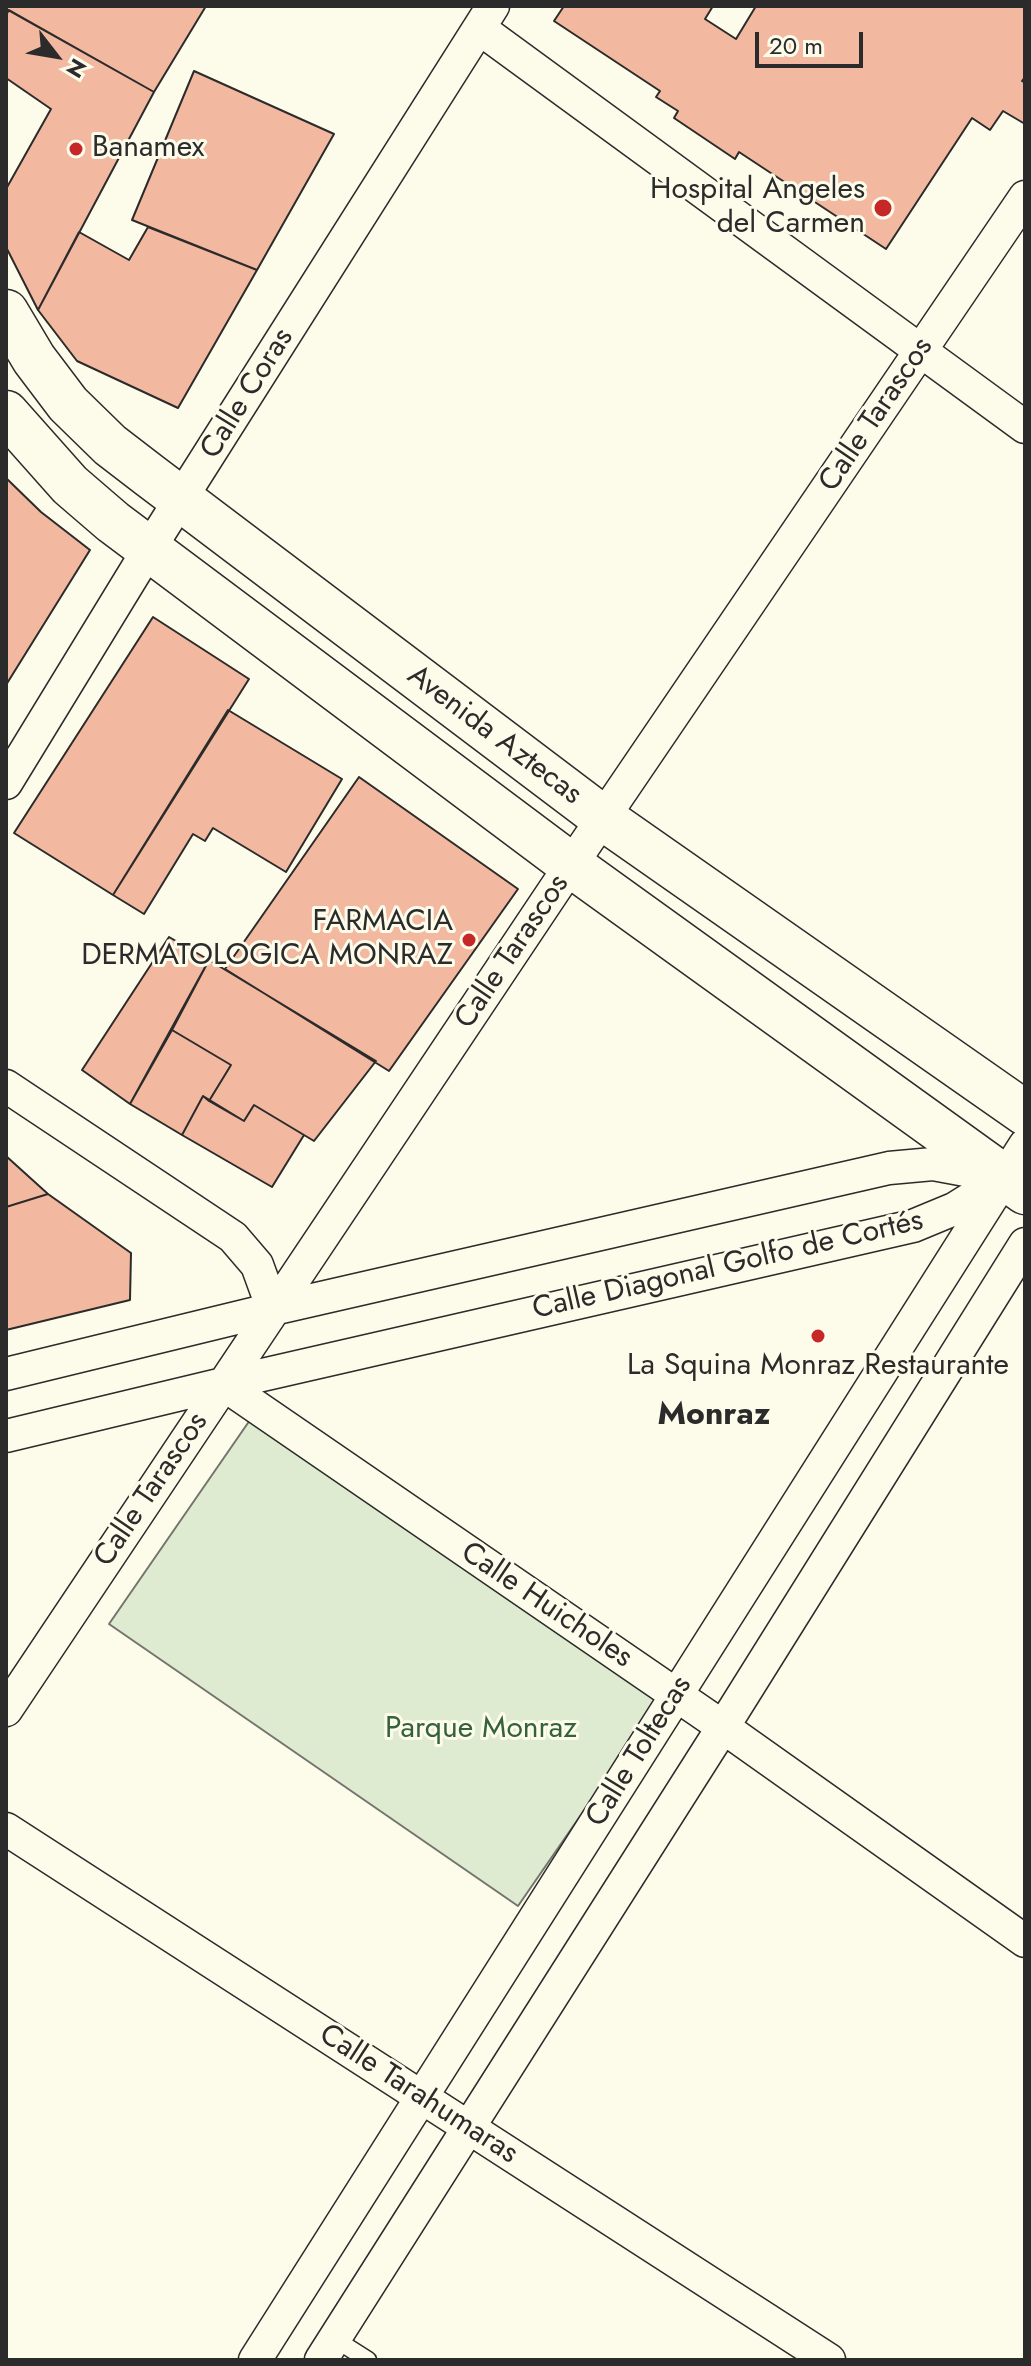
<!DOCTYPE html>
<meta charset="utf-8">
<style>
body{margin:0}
#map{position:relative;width:1031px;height:2366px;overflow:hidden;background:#fdfbea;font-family:Jost,sans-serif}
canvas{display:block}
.frame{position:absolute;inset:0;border:8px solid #2b2b2b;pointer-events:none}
.north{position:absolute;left:16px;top:16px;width:80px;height:80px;-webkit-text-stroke:6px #fdfbea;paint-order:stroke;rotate:121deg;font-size:22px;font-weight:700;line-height:32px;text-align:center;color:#2b2b2b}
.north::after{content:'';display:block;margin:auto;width:28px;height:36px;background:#2b2b2b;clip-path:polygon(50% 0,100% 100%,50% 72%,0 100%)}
.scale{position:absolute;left:755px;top:32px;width:108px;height:36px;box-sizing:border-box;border:4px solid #2b2b2b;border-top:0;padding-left:10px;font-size:24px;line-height:28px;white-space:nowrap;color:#2b2b2b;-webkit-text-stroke:6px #fdfbea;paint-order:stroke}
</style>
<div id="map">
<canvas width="1031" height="2366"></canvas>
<div class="frame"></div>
<div class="north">N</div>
<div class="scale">20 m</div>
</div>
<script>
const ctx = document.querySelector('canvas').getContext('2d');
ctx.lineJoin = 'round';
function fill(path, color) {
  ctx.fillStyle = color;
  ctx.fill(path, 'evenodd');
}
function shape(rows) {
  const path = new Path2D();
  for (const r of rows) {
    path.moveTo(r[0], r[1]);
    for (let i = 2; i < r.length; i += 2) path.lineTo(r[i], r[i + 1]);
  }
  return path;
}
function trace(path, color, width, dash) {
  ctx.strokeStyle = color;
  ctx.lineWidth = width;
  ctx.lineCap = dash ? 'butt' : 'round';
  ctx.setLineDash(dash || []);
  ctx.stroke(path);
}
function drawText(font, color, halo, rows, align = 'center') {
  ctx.font = font + ' Jost,sans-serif';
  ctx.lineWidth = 6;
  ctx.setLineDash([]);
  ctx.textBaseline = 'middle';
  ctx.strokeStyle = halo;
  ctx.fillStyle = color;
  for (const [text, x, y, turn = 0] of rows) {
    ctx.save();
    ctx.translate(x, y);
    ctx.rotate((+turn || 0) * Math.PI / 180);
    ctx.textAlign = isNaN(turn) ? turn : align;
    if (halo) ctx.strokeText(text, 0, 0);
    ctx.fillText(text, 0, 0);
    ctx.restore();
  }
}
const green = shape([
 [250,1420,659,1702,518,1906,109,1624,250,1420]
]);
fill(green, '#deebd1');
trace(green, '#74746e', 2);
const building = shape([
 [6,6,206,6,154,92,6,9,6,6],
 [564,6,713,6,705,19,736,39,756,6,1025,6,1025,77,1022,81,1025,83,1025,124,1003,111,990,130,972,118,886,249,739,152,735,159,674,118,678,111,656,97,660,91,554,21,564,6],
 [9,10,154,92,38,310,6,247,6,189,51,109,6,78,6,15,9,10],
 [194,71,334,134,257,270,132,220,194,71],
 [148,227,257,270,178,408,77,361,38,310,79,232,129,260,148,227],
 [6,478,41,512,90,550,6,685,6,478],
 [153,617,249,679,113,895,14,833,153,617],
 [228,710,342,779,286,872,213,828,205,841,193,834,144,914,113,895,228,710],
 [359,777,518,889,389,1071,225,969,359,777],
 [169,937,209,960,130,1104,82,1070,169,937],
 [209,960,376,1061,314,1141,254,1105,244,1121,209,1101,231,1065,172,1030,209,960],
 [172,1030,231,1065,209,1101,203,1096,182,1135,130,1104,172,1030],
 [203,1096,244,1121,254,1105,304,1135,272,1187,182,1135,203,1096],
 [6,1156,48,1194,6,1207,6,1156],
 [48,1194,131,1253,130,1300,6,1330,6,1207,48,1194]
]);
fill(building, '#f2b8a0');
trace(building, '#2b2b2b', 2);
const lane = shape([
 [335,2339,368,2360]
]);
const street = shape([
 [479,28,1025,427],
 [6,783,149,549,493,6],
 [6,1086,233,1237,257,1265,273,1309],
 [6,1374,273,1309,889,1168,933,1164,998,1176],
 [223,1384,723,1727,1025,1941],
 [6,1436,223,1384,913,1226,954,1209,999,1181],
 [6,1710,571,865,1025,197],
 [6,1829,829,2360],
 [255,2360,1025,1145],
 [321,2360,723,1727,1025,1244]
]);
const secondary = shape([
 [6,312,34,359,68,404,110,445,149,475,603,818,1025,1113],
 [6,413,70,485,113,522,571,865,1025,1192]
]);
trace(lane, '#2b2b2b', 19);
trace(street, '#2b2b2b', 35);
trace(secondary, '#2b2b2b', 47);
trace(lane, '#fdfbea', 16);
trace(street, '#fdfbea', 32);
trace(secondary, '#fdfbea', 44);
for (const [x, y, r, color] of [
 [76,149,8,"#c62828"],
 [883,208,10,"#c62828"],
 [469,940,8,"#c62828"],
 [818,1336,8,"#c62828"]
]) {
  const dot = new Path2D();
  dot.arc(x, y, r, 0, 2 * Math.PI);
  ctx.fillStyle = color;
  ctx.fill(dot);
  trace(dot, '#fdfbea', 3);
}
drawText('30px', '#2b2b2b', '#fdfbea', [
 ["Banamex",92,149,"left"],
 ["Hospital Angeles",865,191],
 ["del Carmen",865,225],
 ["FARMACIA",453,923],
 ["DERMATOLOGICA MONRAZ",453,957],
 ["La Squina Monraz Restaurante",818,1367,"center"]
], 'right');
drawText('30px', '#2b2b2b', '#fdfbea', [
 ["Calle Coras",248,394,-58],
 ["Calle Tarascos",877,415,-56],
 ["Avenida Aztecas",494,736,37],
 ["Calle Tarascos",513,952,-56],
 ["Calle Diagonal Golfo de Cortés",728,1266,-13],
 ["Calle Tarascos",152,1490,-56],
 ["Calle Huicholes",546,1606,34],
 ["Calle Toltecas",640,1752,-58],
 ["Calle Tarahumaras",418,2095,33]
]);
drawText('30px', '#34623c', '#fdfbea', [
 ["Parque Monraz",481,1730]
]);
drawText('bold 32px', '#2b2b2b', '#fdfbea', [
 ["Monraz",714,1416]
]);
</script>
